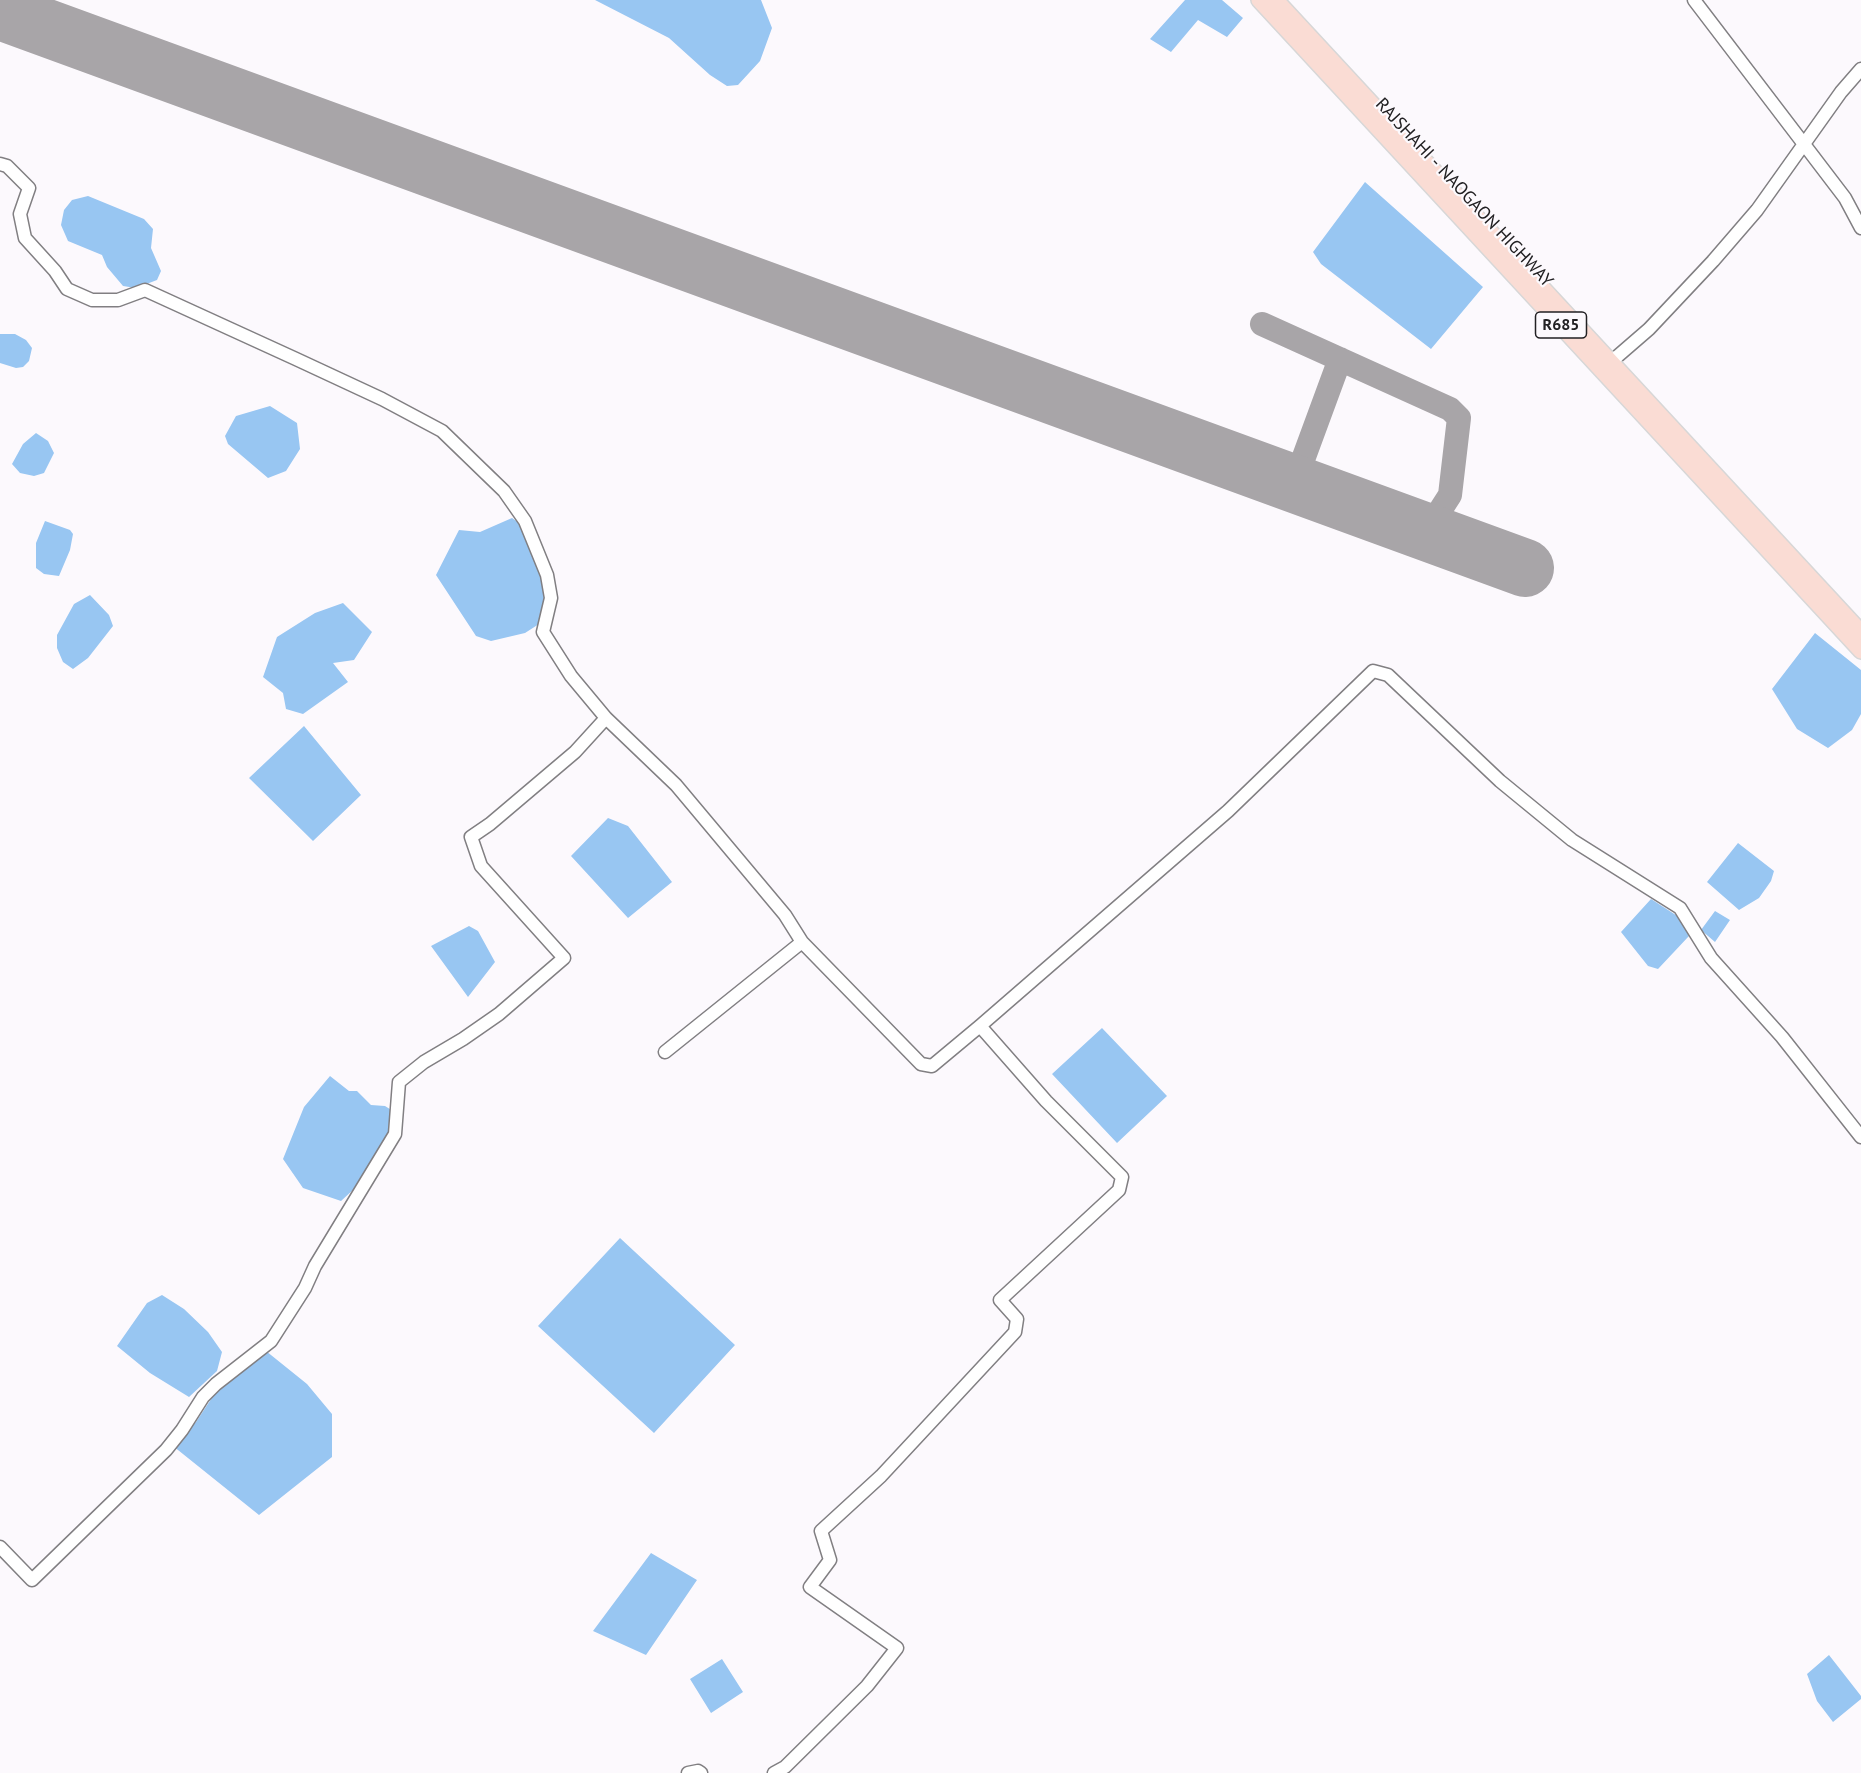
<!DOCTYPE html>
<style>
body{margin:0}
canvas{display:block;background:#fcf9fd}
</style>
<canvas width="1861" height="1773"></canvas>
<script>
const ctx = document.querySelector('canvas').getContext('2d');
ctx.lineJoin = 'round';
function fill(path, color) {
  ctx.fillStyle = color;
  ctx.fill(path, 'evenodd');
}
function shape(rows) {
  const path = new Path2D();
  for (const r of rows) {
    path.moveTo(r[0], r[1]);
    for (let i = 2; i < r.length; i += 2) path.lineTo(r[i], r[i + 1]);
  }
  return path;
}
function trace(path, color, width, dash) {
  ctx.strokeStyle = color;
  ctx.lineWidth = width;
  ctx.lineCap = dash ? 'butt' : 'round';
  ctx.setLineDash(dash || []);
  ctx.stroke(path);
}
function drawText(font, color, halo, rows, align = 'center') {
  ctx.font = font + ' "PT Sans",sans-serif';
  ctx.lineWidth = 4.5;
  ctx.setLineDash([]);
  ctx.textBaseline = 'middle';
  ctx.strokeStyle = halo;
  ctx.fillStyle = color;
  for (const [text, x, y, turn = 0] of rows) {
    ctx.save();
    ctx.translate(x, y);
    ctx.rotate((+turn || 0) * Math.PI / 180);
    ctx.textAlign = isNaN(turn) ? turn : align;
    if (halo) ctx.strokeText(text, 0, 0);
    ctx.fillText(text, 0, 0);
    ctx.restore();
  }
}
fill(shape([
 [595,0,761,0,772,28,760,61,738,85,727,86,710,75,669,38],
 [1185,0,1222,0,1243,18,1227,37,1198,20,1171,52,1150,39],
 [1365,182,1483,287,1431,349,1321,264,1313,252],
 [88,196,144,219,153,229,151,248,161,271,157,280,136,288,123,286,107,267,102,255,68,241,61,225,64,210,72,200],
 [0,334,15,334,26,340,32,348,29,361,23,367,16,368,0,363],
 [270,406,297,423,300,449,286,471,268,478,228,444,225,436,236,416],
 [36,433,48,441,54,453,44,473,34,476,20,473,12,464,23,444],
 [512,518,525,527,547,598,539,624,525,633,491,641,476,636,436,575,459,530,480,532],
 [45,521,70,530,73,534,70,550,59,576,44,574,36,568,36,543],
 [90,595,109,615,113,626,88,658,73,669,63,662,57,648,57,635,74,604],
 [343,603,372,632,354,660,333,663,348,682,303,714,286,709,283,693,263,677,277,637,315,613],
 [1815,633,1861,670,1861,714,1852,730,1828,748,1797,729,1772,689],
 [304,726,361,795,313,841,249,778],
 [608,818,628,826,672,882,628,918,571,856],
 [1738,843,1774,871,1771,881,1759,898,1739,910,1707,882],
 [1651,899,1682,919,1689,936,1658,969,1648,966,1621,932],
 [1715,911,1730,920,1715,942,1701,930],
 [469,926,478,931,495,962,468,997,431,946],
 [1102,1028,1167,1096,1117,1143,1052,1074],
 [330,1076,349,1091,357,1091,371,1105,385,1106,393,1111,392,1127,354,1189,341,1201,303,1188,283,1159,304,1107],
 [620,1238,735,1345,654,1433,538,1326],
 [162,1295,184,1309,208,1332,222,1352,217,1371,189,1397,150,1373,117,1346,147,1303],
 [266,1351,307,1384,332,1414,332,1457,259,1515,173,1446,196,1422,219,1387],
 [651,1553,697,1580,646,1655,593,1631],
 [1829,1655,1861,1696,1861,1699,1833,1722,1817,1701,1807,1674],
 [722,1659,743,1692,711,1713,690,1679]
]), '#98c6f2');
trace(shape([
 [1262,324,1450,409,1459,418,1450,495,1434,520,1419,530],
 [1294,484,1340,359]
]), '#a8a5a8', 24);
trace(shape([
 [0,11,1525,568]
]), '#a8a5a8', 58);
const minor = shape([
 [1694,0,1845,198,1861,228],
 [0,164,7,166,29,188,20,214,25,238,55,271,67,289,92,300,118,300,145,290,296,359,382,399,442,431,504,491,525,521,547,575,551,598,543,632,571,676,606,718,676,785,785,915,802,942,921,1064,932,1066,980,1026,1228,811,1373,671,1388,675,1500,781,1572,840,1680,908,1711,958,1782,1037,1861,1137],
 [1612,361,1649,329,1713,261,1757,210,1841,92,1861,69],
 [665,1052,802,942],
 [0,1547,32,1580,166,1450,182,1430,203,1397,216,1384,271,1341,305,1288,315,1266,395,1134,399,1082,424,1062,463,1039,499,1014,564,958,481,866,471,837,490,824,575,752,606,718],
 [688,1773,698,1771,701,1773],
 [774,1773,785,1767,867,1686,897,1648,810,1587,830,1560,821,1531,881,1476,1015,1332,1017,1319,1000,1300,1119,1190,1122,1177,1046,1101,980,1026]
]);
const major = shape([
 [1259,0,1861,651],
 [1276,0,1861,632]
]);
trace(minor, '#817f82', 15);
trace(major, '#d7d7d7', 18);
trace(minor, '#fff', 12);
trace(major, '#fadcd4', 15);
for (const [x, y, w] of [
 [1561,325,51]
]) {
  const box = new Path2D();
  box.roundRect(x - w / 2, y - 13, w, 26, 4.5);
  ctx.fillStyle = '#fcf9fd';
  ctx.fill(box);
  trace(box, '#222123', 1.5);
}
drawText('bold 16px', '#222123', null, [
 ["R685",1561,325]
]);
drawText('18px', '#222123', '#fcf9fd', [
 ["RAJSHAHI - NAOGAON HIGHWAY",1464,193,47]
]);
</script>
